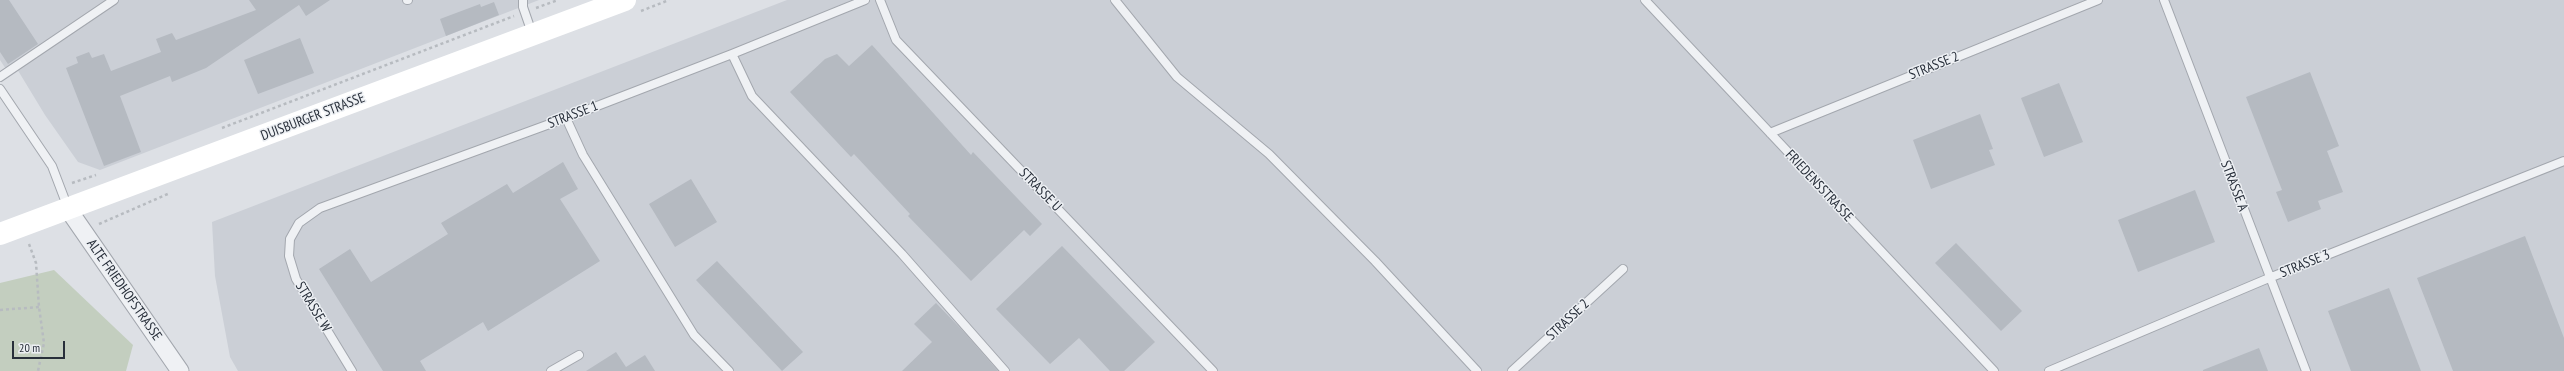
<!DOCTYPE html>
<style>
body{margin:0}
#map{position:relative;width:2564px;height:371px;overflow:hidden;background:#dde0e5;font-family:"PT Sans Narrow",sans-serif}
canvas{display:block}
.scale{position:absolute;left:12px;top:341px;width:53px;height:18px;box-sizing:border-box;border:2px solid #282f3a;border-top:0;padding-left:5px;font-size:12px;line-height:14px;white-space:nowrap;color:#282f3a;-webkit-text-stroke:3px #eceff3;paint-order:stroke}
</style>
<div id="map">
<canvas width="2564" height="371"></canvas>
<div class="scale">20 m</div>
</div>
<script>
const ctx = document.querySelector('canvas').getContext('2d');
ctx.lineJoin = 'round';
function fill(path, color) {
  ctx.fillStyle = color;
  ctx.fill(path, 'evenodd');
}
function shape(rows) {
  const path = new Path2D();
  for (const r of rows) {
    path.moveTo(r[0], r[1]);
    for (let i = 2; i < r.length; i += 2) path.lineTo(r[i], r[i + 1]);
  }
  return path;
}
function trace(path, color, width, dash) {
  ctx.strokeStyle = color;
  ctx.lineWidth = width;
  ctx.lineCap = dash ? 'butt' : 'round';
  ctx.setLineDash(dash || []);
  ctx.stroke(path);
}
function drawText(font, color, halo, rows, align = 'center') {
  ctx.font = font + ' "PT Sans Narrow",sans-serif';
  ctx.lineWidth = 3;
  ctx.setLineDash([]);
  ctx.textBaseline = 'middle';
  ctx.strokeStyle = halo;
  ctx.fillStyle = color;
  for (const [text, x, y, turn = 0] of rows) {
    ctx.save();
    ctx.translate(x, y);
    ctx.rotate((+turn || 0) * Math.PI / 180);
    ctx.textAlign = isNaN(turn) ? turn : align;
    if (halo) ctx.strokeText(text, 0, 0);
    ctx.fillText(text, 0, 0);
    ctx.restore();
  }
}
fill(shape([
 [0,0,539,0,100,170,78,162,45,115,14,64,6,69,0,60],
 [787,0,2564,0,2564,371,238,371,230,357,215,276,212,222]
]), '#cbcfd6');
fill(shape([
 [54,270,133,345,126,371,0,371,0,283]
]), '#c3cebf');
fill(shape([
 [0,0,9,0,38,44,8,64,0,52],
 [249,0,330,0,306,16,299,5,206,68,172,82,170,76,120,96,141,152,104,166,66,68,78,63,76,57,89,52,92,58,104,54,111,71,161,52,156,39,172,33,176,40,256,10],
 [494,2,499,15,446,36,440,19,480,4,481,7],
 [300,38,314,73,258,94,244,60],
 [872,45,971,155,973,152,1042,224,1030,236,1024,230,971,281,908,216,910,214,854,154,851,157,790,92,825,59,837,54,849,66],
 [2310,72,2339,146,2327,151,2343,192,2318,201,2321,209,2288,222,2276,192,2282,190,2246,97],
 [2059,83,2083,142,2044,157,2021,98],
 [1980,114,1993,149,1989,150,1995,165,1931,189,1913,140],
 [563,162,578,189,560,199,600,261,488,331,483,322,420,361,426,371,383,371,319,269,350,249,371,282,448,234,441,223,507,184,513,193],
 [691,179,717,222,675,247,649,204],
 [2195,190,2215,242,2138,272,2118,220],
 [2525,236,2564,338,2564,371,2453,371,2417,278],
 [1956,243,2022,311,2001,331,1935,263],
 [1062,246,1155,342,1124,371,1110,371,1079,338,1050,364,996,309],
 [717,261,803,352,782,371,696,280],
 [2389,288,2421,371,2351,371,2328,311],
 [936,303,963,331,998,371,902,371,932,342,914,324],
 [2259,348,2268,371,2203,371,2203,370],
 [616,352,626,367,645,355,655,371,586,371]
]), '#b5bac1');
const service = shape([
 [407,0,408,0],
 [523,0,523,7,532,33],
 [880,0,896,40,1213,371],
 [1115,0,1177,77,1269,154,1375,261,1477,371],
 [1645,0,1994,371],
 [2164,0,2306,371],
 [732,54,752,96,902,254,1005,371],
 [0,77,114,0],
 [0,89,52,166,68,208],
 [566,118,583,155,694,335,729,371],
 [1770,133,2098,0],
 [352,371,296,279,289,256,290,239,299,223,320,208,566,118,732,54,865,0],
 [551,371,579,355],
 [1512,371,1623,269],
 [2049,371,2269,278,2564,161]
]);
const minor = shape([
 [68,209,180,371]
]);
trace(service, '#a3a7ae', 10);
trace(minor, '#a3a7ae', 19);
trace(shape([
 [536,8,558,0],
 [641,11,669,0],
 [222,128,514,16],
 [72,183,96,175],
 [99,224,170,193],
 [29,244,36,263,39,307,44,343,38,371],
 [0,310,39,307]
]), '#b7bbc0', 2.5, [3, 3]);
trace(service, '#eff1f4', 8);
trace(minor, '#eff1f4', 17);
trace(shape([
 [0,234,625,0]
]), '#fff', 22);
drawText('14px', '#282f3a', '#eceff3', [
 ["STRASSE 2",1934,66,-22],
 ["STRASSE 1",573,115,-21],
 ["DUISBURGER STRASSE",313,117,-21],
 ["FRIEDENSSTRASSE",1819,186,47],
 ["STRASSE A",2234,186,69],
 ["STRASSE U",1040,190,46],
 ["STRASSE 3",2305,264,-22],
 ["ALTE FRIEDHOFSTRASSE",124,290,55],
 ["STRASSE W",313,307,59],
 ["STRASSE 2",1568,320,-43]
]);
</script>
